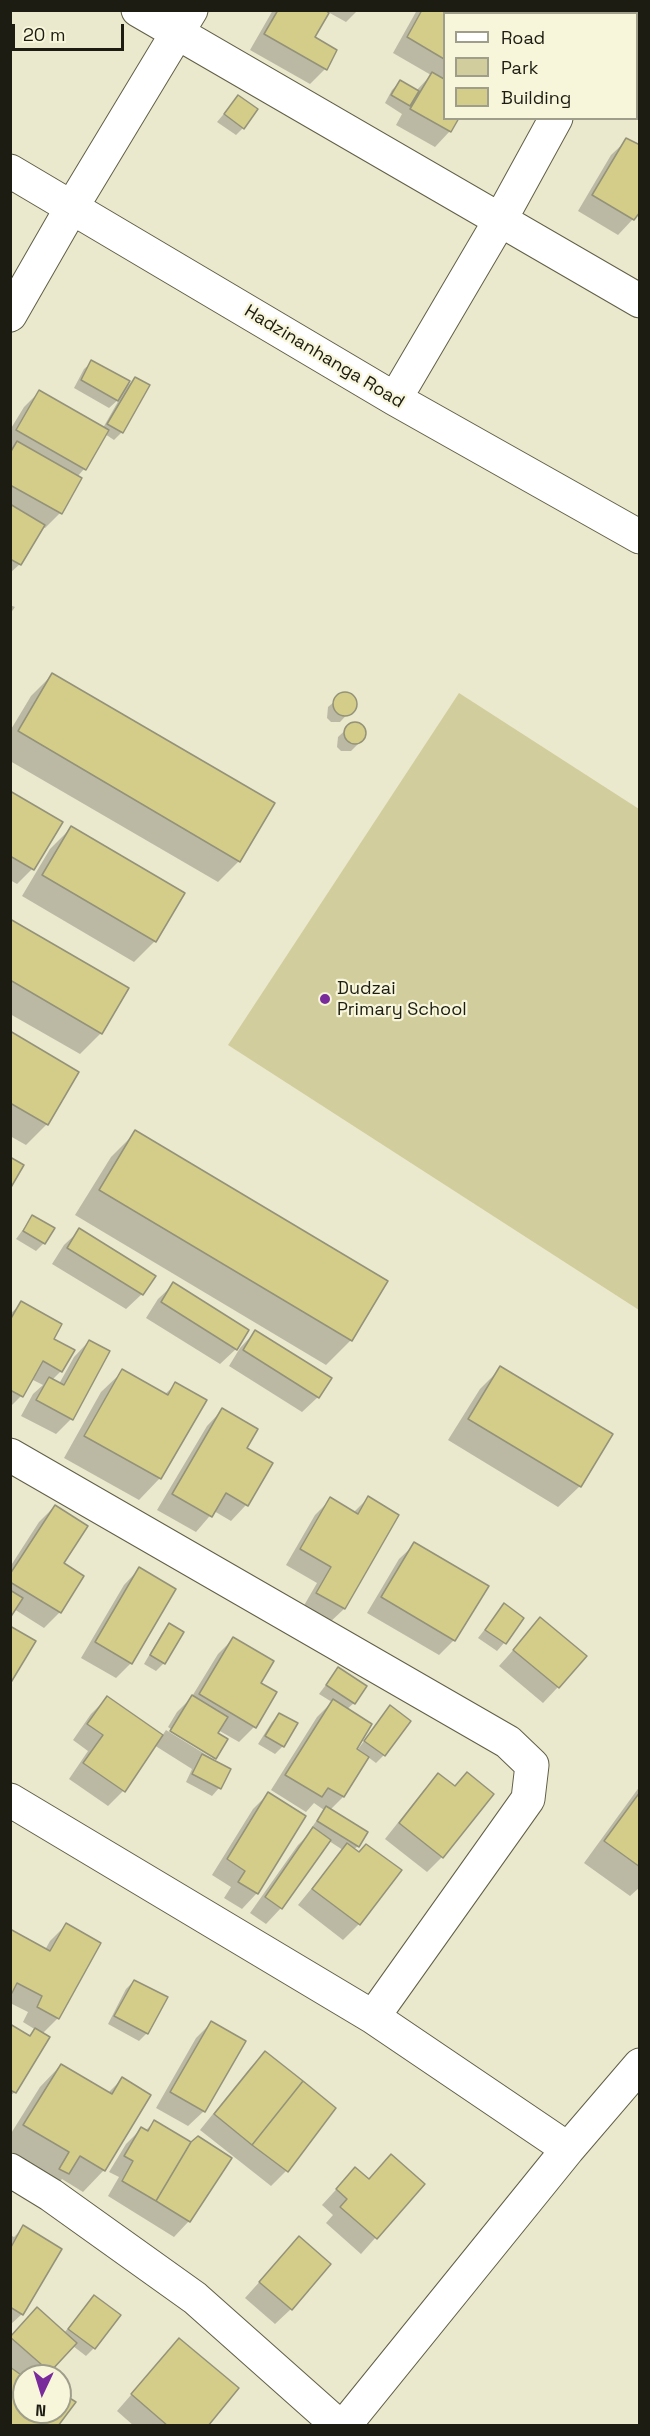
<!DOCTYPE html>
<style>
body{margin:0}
#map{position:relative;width:650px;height:2436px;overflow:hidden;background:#eae8cd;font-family:"Space Grotesk",sans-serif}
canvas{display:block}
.frame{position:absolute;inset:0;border:12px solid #1c1c12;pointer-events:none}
.legend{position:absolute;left:443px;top:12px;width:195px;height:108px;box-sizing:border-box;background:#f7f5da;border:2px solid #9f9e8a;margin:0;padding:8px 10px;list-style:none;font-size:18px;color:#1c1c12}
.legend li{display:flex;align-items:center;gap:12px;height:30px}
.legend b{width:30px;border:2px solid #9f9e8a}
.north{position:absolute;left:12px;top:2364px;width:60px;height:60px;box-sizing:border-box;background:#f7f5da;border:2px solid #9f9e8a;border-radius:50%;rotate:184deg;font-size:16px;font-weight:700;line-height:24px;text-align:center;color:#1c1c12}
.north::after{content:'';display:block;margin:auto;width:21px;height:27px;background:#792a9b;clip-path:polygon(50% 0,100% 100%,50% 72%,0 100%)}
.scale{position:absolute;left:12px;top:24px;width:112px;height:27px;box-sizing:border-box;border:3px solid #1c1c12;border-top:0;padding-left:8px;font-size:18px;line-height:21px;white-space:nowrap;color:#1c1c12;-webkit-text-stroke:4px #f7f5da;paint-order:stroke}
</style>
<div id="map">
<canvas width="650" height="2436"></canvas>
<div class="frame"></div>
<ul class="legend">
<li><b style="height:8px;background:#fff"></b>Road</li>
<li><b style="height:16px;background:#d1cd9d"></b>Park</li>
<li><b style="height:16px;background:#d3cd89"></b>Building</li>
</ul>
<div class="north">N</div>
<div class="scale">20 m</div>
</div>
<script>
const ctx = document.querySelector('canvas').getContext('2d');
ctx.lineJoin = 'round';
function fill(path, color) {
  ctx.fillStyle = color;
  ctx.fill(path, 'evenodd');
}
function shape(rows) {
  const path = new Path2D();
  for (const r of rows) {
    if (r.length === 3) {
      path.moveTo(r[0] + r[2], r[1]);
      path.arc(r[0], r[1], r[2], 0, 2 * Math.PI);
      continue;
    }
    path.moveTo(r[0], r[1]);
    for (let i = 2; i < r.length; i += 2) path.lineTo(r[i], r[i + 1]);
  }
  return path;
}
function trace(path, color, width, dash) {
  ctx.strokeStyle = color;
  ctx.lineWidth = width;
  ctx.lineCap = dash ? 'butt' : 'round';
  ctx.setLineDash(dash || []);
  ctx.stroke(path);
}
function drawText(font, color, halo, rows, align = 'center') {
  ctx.font = font + ' "Space Grotesk",sans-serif';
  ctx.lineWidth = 4.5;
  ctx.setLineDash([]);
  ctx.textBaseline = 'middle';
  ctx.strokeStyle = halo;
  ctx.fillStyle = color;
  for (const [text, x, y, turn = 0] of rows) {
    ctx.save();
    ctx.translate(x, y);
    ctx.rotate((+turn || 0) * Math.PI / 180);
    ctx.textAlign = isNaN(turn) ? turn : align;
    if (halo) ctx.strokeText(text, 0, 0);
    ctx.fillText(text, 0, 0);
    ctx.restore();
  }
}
fill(shape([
 [459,693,639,809,639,1310,228,1045]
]), '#d1cd9d');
fill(shape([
 [273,10,358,10,346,22,328,12,313,37,325,69,310,84,250,50],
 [417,10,532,10,530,14,444,14,444,118,450,131,435,147,396,125,402,114,385,103,392,90,400,82,416,91,431,75,393,53],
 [238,97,243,128,236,135,217,122],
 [627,140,633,219,618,235,578,211,611,155],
 [92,362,125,389,135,378,122,432,114,440,105,434,84,469,77,477,60,513,45,528,42,527,20,564,10,573,10,430,24,407,39,392,103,428,120,398,109,408,74,388,84,369],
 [10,605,15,607,10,614],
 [52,675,239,861,218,882,10,761,10,731,31,696],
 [342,695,348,695,354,699,355,706,340,722,331,722,327,718,328,707],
 [352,724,359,724,365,732,363,739,351,751,341,751,337,747,338,737],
 [10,793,32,869,17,884,10,880],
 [71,828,155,941,134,962,22,896,50,849],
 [10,921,101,1033,80,1054,10,1014],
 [10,1033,47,1124,26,1145,10,1136],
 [136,1132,351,1340,326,1365,75,1215,111,1157],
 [33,1216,44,1243,36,1251,16,1239],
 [80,1230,142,1294,126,1309,52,1264,64,1245],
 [174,1284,236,1349,220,1364,146,1318,158,1299],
 [22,1303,52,1340,61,1371,52,1380,59,1384,74,1357,89,1341,71,1419,56,1434,21,1416,33,1394,43,1385,31,1379,21,1396,10,1407,10,1314],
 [255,1332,318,1397,302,1412,229,1366,240,1348],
 [501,1368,580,1486,558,1507,448,1440,480,1389],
 [123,1371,164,1395,176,1384,160,1478,139,1500,64,1458,101,1392],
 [222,1410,245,1448,271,1464,246,1505,231,1521,214,1511,196,1532,157,1510,207,1426],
 [368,1498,397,1515,344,1609,328,1624,302,1609,317,1583,286,1565,315,1515,331,1499,353,1513],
 [55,1506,62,1564,82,1577,60,1612,44,1628,14,1609,10,1615,10,1567,39,1522],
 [415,1544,454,1640,439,1655,367,1613,399,1559],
 [139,1569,131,1663,116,1678,81,1658,124,1585],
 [504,1605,504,1643,497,1651,478,1638],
 [540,1620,558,1687,543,1703,499,1666],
 [170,1625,164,1663,156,1671,144,1664,162,1633],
 [233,1639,259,1683,254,1727,239,1742,218,1730,216,1733,226,1740,212,1761,219,1788,212,1796,186,1782,192,1769,154,1745,123,1791,108,1806,69,1779,88,1751,73,1740,91,1714,107,1698,162,1736,166,1730,213,1759,213,1756,168,1727,177,1712,191,1698,218,1654],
 [338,1669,354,1703,346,1710,353,1751,355,1753,390,1707,384,1755,376,1763,368,1757,343,1797,330,1810,358,1846,353,1850,400,1871,359,1924,343,1940,298,1905,343,1850,329,1841,281,1908,266,1924,250,1913,298,1845,312,1831,310,1830,324,1810,314,1803,306,1812,271,1790,317,1717,332,1702,319,1694],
 [280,1715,296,1724,282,1747,275,1754,258,1744,272,1722],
 [467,1774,442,1857,427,1872,385,1839,423,1791,438,1775,454,1787],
 [640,1786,640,1887,630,1896,584,1863],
 [268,1794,257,1893,242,1909,224,1898,231,1887,212,1875,253,1809],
 [66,1925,58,2018,42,2034,15,2092,10,2096,10,2026,29,2037,36,2030,23,2022,28,2012,10,2003,10,1931,45,1950,50,1941],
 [134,1981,147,2033,139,2041,108,2024,126,1989],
 [211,2023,204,2111,188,2126,156,2108,196,2038],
 [265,2053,286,2171,271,2186,200,2130,250,2068],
 [61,2065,108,2093,122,2079,149,2095,104,2170,83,2192,62,2179,47,2195,39,2190,49,2174,10,2151,10,2135,40,2087],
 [155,2121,189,2221,174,2237,108,2196,119,2177,109,2172,126,2144,141,2129,145,2131],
 [391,2156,423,2184,361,2254,326,2223,333,2215,322,2205,355,2169,368,2180],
 [24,2227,22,2314,10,2325,10,2235,14,2237],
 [299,2238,291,2309,275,2324,245,2298],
 [94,2297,119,2316,94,2348,86,2356,73,2346,45,2376,24,2376,24,2412,60,2412,60,2394,74,2403,56,2426,10,2426,10,2337,64,2333],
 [179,2340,206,2426,134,2426,117,2411]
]), '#0003');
const building = shape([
 [278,10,325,10,329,13,315,37,337,50,327,70,264,34,278,10],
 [422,10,464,10,469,14,444,14,444,59,407,37,422,10],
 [492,10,534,10,532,14,498,14,492,10],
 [432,72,444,79,444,118,459,118,451,132,410,109,432,72],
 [400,80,419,91,410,106,391,95,400,80],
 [238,95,258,109,244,129,224,114,238,95],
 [626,138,640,145,640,212,634,220,592,195,626,138],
 [91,360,130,381,118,401,81,380,91,360],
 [135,377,150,385,123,433,107,424,135,377],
 [39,390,109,430,86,470,16,430,39,390],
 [17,441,82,478,62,514,10,485,10,453,17,441],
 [10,504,45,525,21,565,10,559,10,504],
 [52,673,275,803,240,862,18,731,52,673],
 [345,704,12],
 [355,733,11],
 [10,791,63,822,34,870,10,856,10,791],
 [71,826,185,893,156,942,42,875,71,826],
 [10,919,129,988,102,1034,10,980,10,919],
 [10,1031,79,1072,48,1125,10,1103,10,1031],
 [135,1130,388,1281,352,1341,99,1190,135,1130],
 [10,1157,24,1165,10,1189,10,1157],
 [32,1215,55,1228,45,1244,23,1231,32,1215],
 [79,1228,156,1276,143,1295,67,1248,79,1228],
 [173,1282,249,1330,237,1350,161,1302,173,1282],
 [21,1301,62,1324,54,1339,75,1350,62,1372,43,1361,23,1397,10,1390,10,1320,21,1301],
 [255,1330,332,1378,319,1398,243,1350,255,1330],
 [89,1340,110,1351,73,1420,36,1400,49,1377,64,1385,89,1340],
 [500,1366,613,1434,581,1487,468,1419,500,1366],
 [122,1369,168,1395,175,1382,207,1400,161,1479,84,1436,122,1369],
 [222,1408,258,1429,247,1448,273,1463,248,1506,226,1493,212,1517,172,1494,222,1408],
 [368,1496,399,1515,345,1609,316,1593,331,1567,300,1549,330,1497,358,1514,368,1496],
 [55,1505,88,1526,64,1563,84,1576,61,1613,10,1582,10,1574,55,1505],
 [414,1542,489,1586,455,1641,381,1597,414,1542],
 [139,1567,176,1589,132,1664,95,1642,139,1567],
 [10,1590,23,1598,10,1618,10,1590],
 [504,1603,524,1618,506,1644,485,1630,504,1603],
 [540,1617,587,1656,559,1688,513,1650,540,1617],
 [169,1623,184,1632,165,1664,150,1655,169,1623],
 [10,1626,36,1641,10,1684,10,1626],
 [233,1637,274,1661,261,1683,277,1692,256,1728,199,1694,233,1637],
 [338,1667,367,1686,355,1704,326,1685,338,1667],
 [192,1695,228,1717,218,1733,228,1739,216,1759,170,1731,192,1695],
 [107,1696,163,1735,125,1792,83,1763,103,1735,87,1724,107,1696],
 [333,1699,372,1724,357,1749,369,1757,344,1797,328,1788,322,1797,285,1775,333,1699],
 [390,1705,411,1721,385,1756,364,1741,390,1705],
 [279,1713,298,1723,284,1747,265,1736,279,1713],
 [202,1754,231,1769,221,1789,192,1774,202,1754],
 [467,1772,494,1794,443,1858,399,1823,438,1773,455,1786,467,1772],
 [268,1792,306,1816,258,1894,238,1882,245,1871,227,1859,268,1792],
 [640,1792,640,1867,604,1841,640,1792],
 [326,1806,368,1832,359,1847,317,1821,326,1806],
 [313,1827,331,1840,282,1909,265,1897,313,1827],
 [347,1843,359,1852,366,1844,402,1870,360,1925,312,1889,347,1843],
 [66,1923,101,1943,59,2019,37,2007,42,1996,17,1983,12,1993,10,1992,10,1929,50,1951,66,1923],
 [134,1980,168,1997,148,2034,114,2016,134,1980],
 [211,2021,246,2041,205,2112,170,2092,211,2021],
 [10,2024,30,2036,35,2028,50,2037,16,2093,10,2090,10,2024],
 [265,2051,303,2081,252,2145,214,2114,265,2051],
 [61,2064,112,2094,122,2077,151,2095,105,2171,80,2156,69,2174,59,2169,69,2152,23,2125,61,2064],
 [303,2081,336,2108,288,2172,252,2145,303,2081],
 [154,2120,191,2142,156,2201,122,2181,133,2161,124,2156,141,2127,148,2131,154,2120],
 [198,2136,232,2158,190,2222,156,2201,191,2142,198,2136],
 [391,2154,425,2184,377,2239,340,2207,347,2199,336,2189,355,2167,369,2179,391,2154],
 [23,2225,62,2249,23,2315,10,2307,10,2249,23,2225],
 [299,2236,331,2264,292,2310,259,2282,299,2236],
 [94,2295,121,2315,95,2349,68,2329,94,2295],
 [37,2307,77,2343,50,2372,10,2337,37,2307],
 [179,2338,239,2388,208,2426,168,2426,131,2394,179,2338],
 [10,2367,24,2377,24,2412,60,2412,60,2392,76,2402,58,2426,10,2426,10,2367]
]);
fill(building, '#d3cd89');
trace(building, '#949279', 1.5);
const minor = shape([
 [138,10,640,301],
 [615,14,616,10],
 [10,171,395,399,640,537],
 [10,315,72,207,191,10],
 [395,399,499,222,556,118],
 [10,1455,508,1742,532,1765,528,1799,373,2017],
 [10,1800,373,2017,568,2149],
 [10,2170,51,2195,195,2298,339,2426],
 [344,2426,568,2149,640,2065]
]);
trace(minor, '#615f47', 35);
trace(minor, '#fff', 33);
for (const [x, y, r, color] of [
 [325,999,6,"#792a9b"]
]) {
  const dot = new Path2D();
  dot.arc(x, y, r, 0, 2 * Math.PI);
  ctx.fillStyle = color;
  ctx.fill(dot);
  trace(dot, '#f7f5da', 2);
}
drawText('18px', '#1c1c12', '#f7f5da', [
 ["Hadzinanhanga Road",324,357,31]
]);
drawText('18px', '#1c1c12', '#f7f5da', [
 ["Dudzai",337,989],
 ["Primary School",337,1010]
], 'left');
</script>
